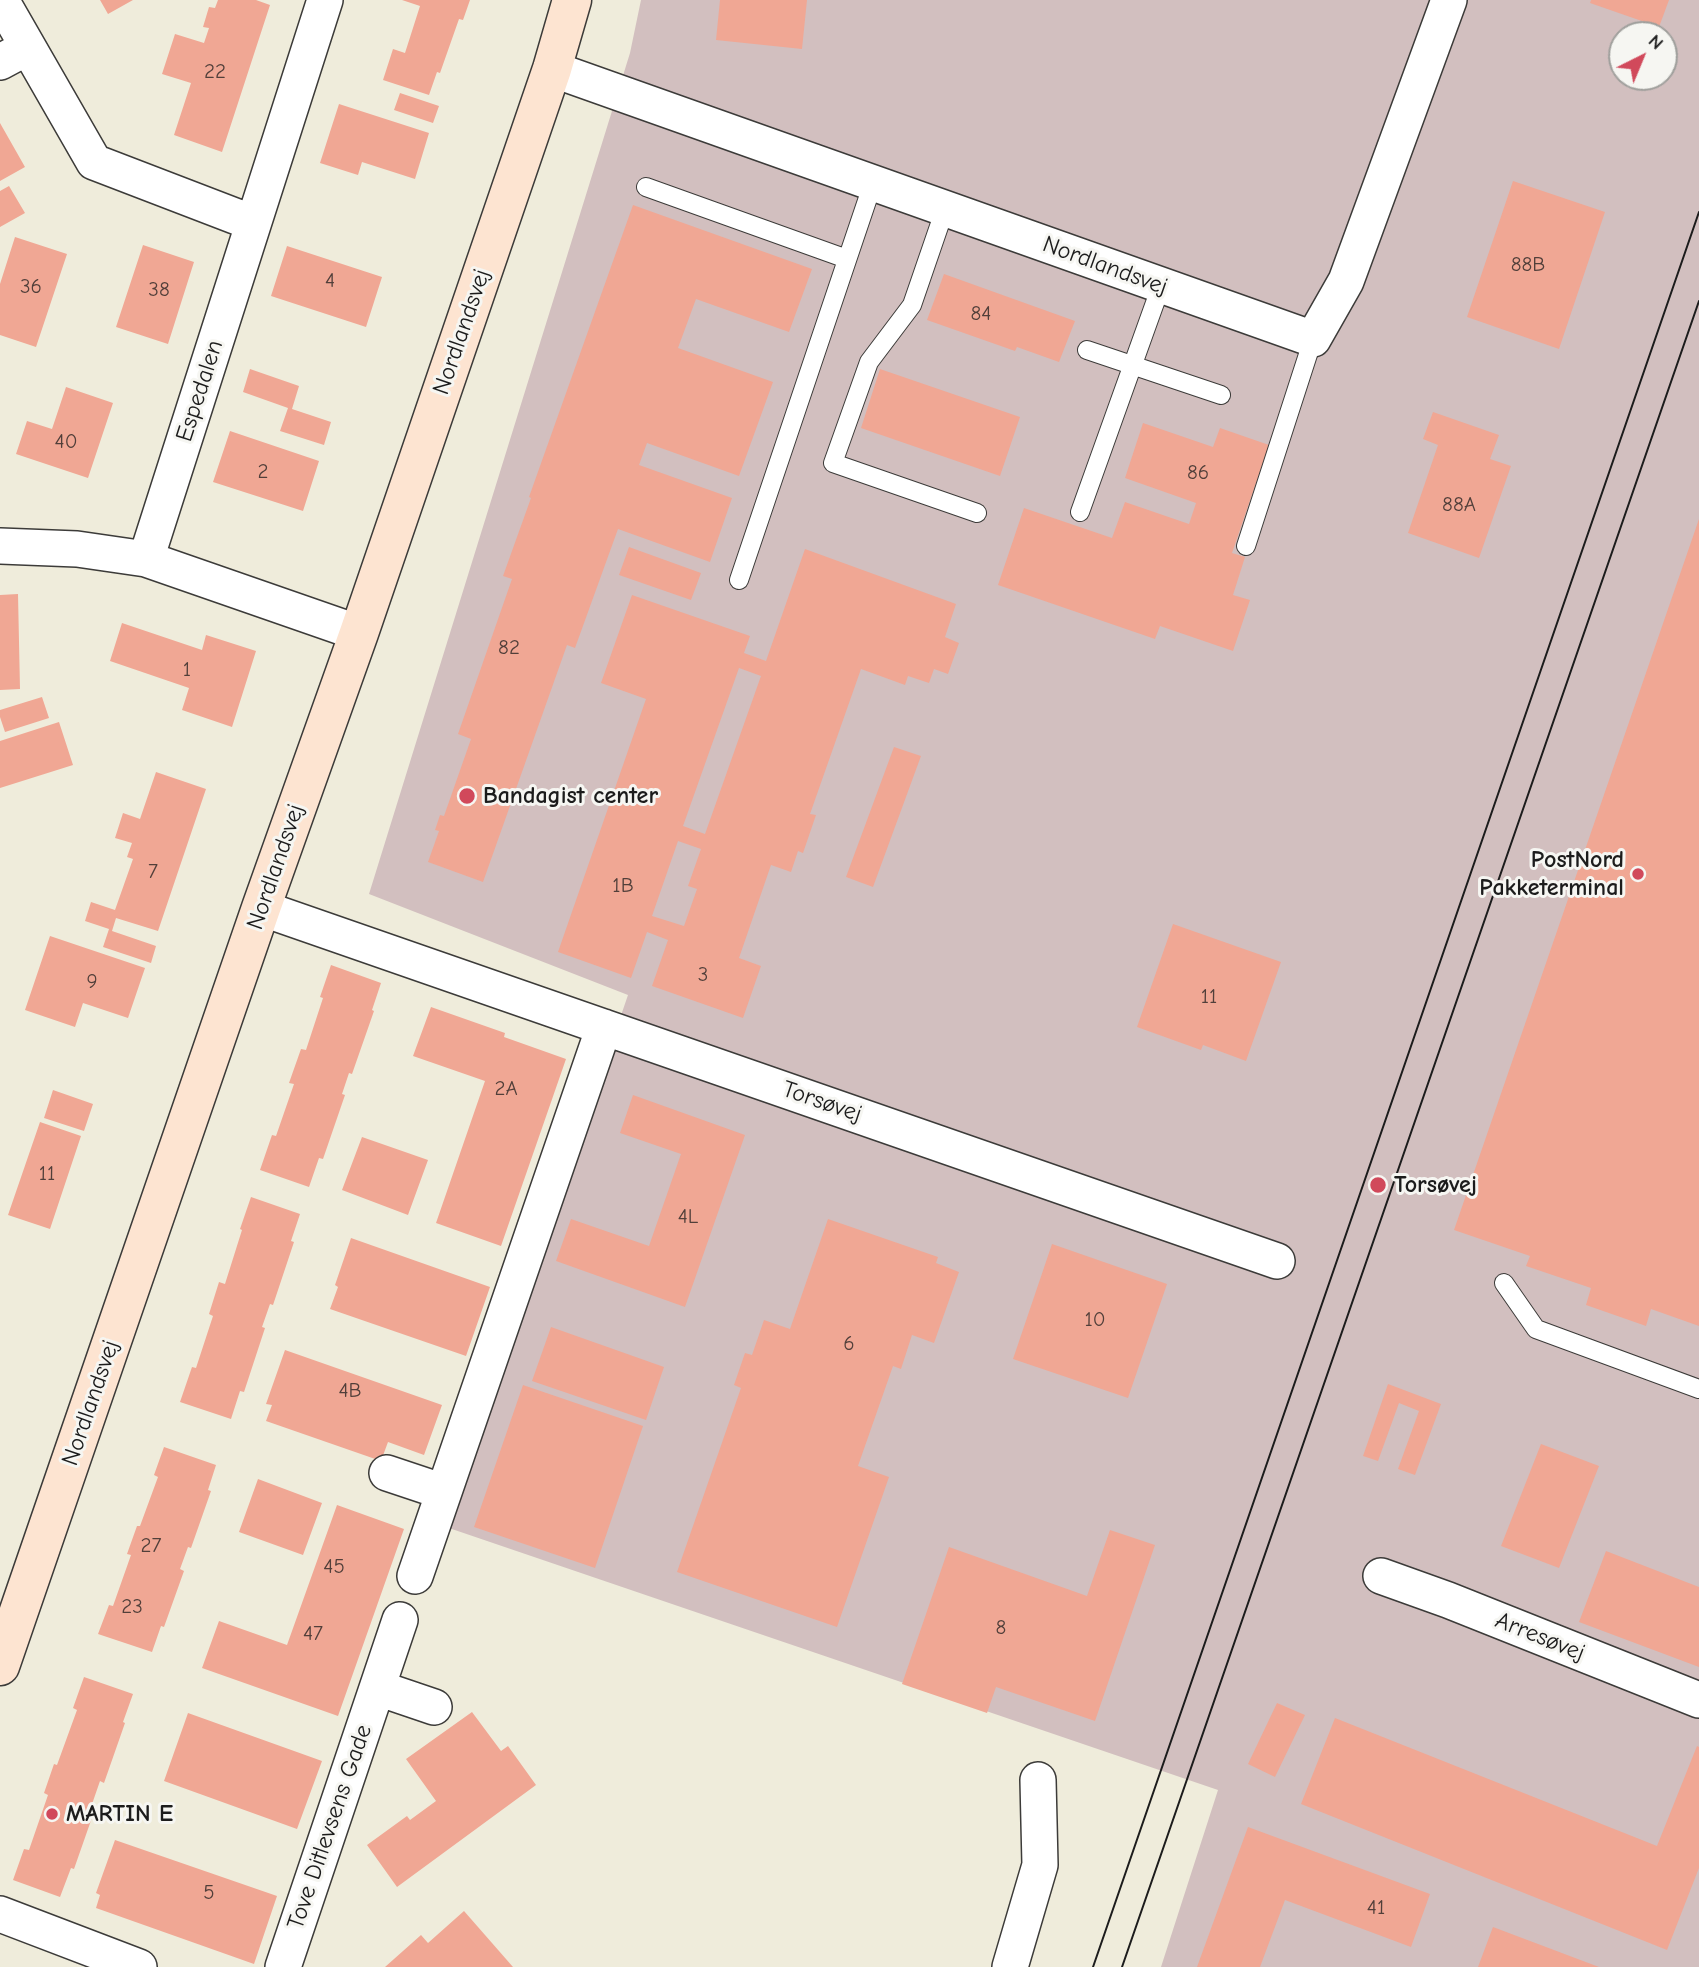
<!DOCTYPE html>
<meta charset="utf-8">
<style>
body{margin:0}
#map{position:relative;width:1699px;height:1967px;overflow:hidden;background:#efecdb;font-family:"Comic Neue",sans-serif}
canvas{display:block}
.north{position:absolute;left:1608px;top:21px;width:70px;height:70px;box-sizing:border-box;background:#f6f6f2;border:2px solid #9f9f9c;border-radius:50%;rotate:43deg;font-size:19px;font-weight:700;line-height:28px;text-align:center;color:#1c1c1c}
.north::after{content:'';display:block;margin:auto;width:24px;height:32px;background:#d1495b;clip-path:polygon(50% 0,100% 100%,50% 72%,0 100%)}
</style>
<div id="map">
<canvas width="1699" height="1967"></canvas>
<div class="north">N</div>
</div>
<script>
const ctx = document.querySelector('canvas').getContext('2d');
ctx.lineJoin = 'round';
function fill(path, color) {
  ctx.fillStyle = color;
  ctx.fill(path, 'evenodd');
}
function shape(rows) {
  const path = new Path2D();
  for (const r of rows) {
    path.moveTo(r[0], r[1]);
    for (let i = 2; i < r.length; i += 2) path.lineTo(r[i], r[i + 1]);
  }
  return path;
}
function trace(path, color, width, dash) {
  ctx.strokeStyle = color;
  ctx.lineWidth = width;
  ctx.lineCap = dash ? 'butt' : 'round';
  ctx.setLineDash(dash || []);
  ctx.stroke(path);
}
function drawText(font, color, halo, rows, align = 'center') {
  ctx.font = font + ' "Comic Neue",sans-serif';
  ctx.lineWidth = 6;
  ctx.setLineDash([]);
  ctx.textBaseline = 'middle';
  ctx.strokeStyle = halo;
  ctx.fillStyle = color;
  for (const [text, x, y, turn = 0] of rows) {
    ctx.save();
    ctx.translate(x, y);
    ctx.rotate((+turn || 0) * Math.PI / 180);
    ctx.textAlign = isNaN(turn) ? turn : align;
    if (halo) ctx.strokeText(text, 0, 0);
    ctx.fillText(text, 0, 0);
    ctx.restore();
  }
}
fill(shape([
 [641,0,1699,0,1699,1967,1161,1967,1218,1790,446,1527,628,995,369,894,630,53],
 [1622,35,1664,35,1664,77,1622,77]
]), '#d2bfbf');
fill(shape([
 [100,0,133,0,108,14],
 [218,0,256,0,270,5,222,152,174,135,191,83,162,74,175,34,204,43,209,28,203,27,209,7,215,8],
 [402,0,470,0,463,20,459,19,440,73,437,72,429,95,383,80,393,49,405,53,420,6],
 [720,0,807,0,802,49,716,40],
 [1591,0,1669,0,1659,27,1590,3],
 [400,93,439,106,433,123,394,110],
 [339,104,429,133,415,179,362,162,358,175,320,163],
 [0,123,25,167,0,181],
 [1513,181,1605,212,1559,349,1467,317],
 [9,186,25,213,0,227,0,191],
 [633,205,812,269,789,332,696,299,678,348,773,382,739,476,647,443,639,465,732,498,710,562,618,529,575,648,567,645,483,882,428,862,439,831,435,830,440,815,444,816,471,739,458,734,512,579,503,576,531,498,529,497],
 [15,237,67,254,36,347,0,335,0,284],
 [143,245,194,262,168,344,116,327],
 [287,246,382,277,366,327,271,296],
 [944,274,1075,321,1059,362,1017,347,1015,351,927,320],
 [250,369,299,386,292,409,331,422,324,445,280,431,288,408,243,392],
 [880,369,1020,417,1000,476,861,428],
 [66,387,113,403,88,478,16,454,27,421,52,429],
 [1433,412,1499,435,1490,459,1511,466,1479,558,1408,533,1438,445,1423,439],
 [1143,423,1213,447,1220,428,1269,445,1232,553,1245,557,1233,595,1250,600,1233,651,1160,626,1155,639,998,585,1024,508,1112,538,1125,502,1189,524,1196,503,1125,478],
 [230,431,319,461,303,511,213,482],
 [1699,519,1699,1326,1651,1309,1646,1326,1586,1305,1591,1288,1526,1266,1530,1256,1454,1230],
 [629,547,701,573,691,600,619,575],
 [805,549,956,604,945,637,959,643,948,674,934,669,929,683,908,676,905,685,861,669,810,814,816,815,803,853,798,851,791,872,771,865,739,958,761,966,743,1018,652,986,668,940,647,932,631,978,558,952,646,699,601,683,632,595,750,636,744,653,766,661],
 [739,668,761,676,705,834,683,826],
 [678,841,701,849,688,886,697,889,684,926,652,916],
 [18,594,20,689,0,690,0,595],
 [122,623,202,650,206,635,256,651,232,727,182,710,189,688,110,661],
 [42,697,49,718,5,732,0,717,0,710],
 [59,722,73,765,0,788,0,741],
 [894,747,921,756,873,887,846,877],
 [156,772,206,789,158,931,116,918,112,931,156,946,151,963,103,947,109,929,85,921,91,902,115,910,133,859,127,857,132,843,115,838,123,813,140,819],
 [1173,924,1281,962,1246,1061,1203,1045,1201,1050,1137,1027],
 [50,936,145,968,128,1018,83,1003,75,1027,25,1010],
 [331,965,381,983,372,1010,374,1011,352,1074,349,1073,342,1094,345,1095,323,1159,319,1158,309,1187,260,1170,272,1135,276,1136,294,1084,289,1083,301,1049,306,1050,323,998,320,997],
 [431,1007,505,1033,504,1037,566,1059,501,1246,436,1223,485,1081,413,1056],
 [53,1090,93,1104,84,1131,44,1118],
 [633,1095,745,1135,685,1307,556,1261,571,1219,649,1246,681,1154,620,1133],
 [40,1122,81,1136,50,1229,8,1215],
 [362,1137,428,1160,408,1215,342,1190],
 [251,1197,300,1214,291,1241,294,1242,273,1305,270,1304,262,1327,265,1328,244,1392,240,1391,231,1419,180,1402,192,1367,196,1368,213,1316,209,1314,219,1282,225,1284,242,1230,240,1229],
 [828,1219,938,1257,936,1263,959,1272,934,1343,912,1335,901,1369,893,1366,858,1466,889,1477,837,1627,677,1572,741,1388,734,1385,745,1353,752,1355,764,1320,790,1329],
 [351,1238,490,1287,466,1356,330,1309,338,1287,335,1285],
 [1052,1244,1167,1284,1128,1398,1013,1359],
 [551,1327,664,1367,646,1420,532,1381],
 [285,1350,442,1405,424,1455,388,1442,381,1461,266,1421,272,1405,266,1404],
 [1388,1384,1441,1404,1415,1475,1398,1469,1419,1411,1399,1403,1378,1461,1363,1456],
 [523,1385,643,1426,595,1568,474,1527],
 [1541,1444,1599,1466,1559,1568,1501,1546],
 [164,1447,216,1465,208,1490,211,1491,191,1548,188,1547,180,1569,184,1571,164,1627,161,1626,152,1652,98,1634,109,1605,113,1606,131,1555,127,1554,137,1526,140,1526,158,1477,154,1475],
 [258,1479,322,1503,303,1555,239,1532],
 [337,1505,404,1529,338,1716,202,1668,219,1621,287,1645],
 [1110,1530,1155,1545,1095,1721,996,1687,987,1713,902,1684,949,1547,1087,1596],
 [1606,1551,1699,1587,1699,1667,1579,1622],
 [84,1677,133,1694,123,1722,125,1723,104,1783,100,1781,91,1807,95,1809,74,1869,71,1868,60,1897,13,1880,24,1849,29,1850,48,1795,44,1793,54,1764,57,1765,77,1710,73,1708],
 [1277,1703,1305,1715,1275,1777,1248,1764],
 [472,1712,501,1751,508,1746,536,1785,397,1887,367,1845,407,1816,410,1820,436,1801,406,1759],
 [188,1713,322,1761,297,1829,164,1781],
 [1335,1718,1657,1846,1697,1746,1699,1747,1699,1868,1667,1950,1301,1804],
 [1248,1827,1430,1894,1411,1947,1285,1900,1260,1967,1197,1967],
 [115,1840,277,1896,254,1964,96,1908,100,1895,96,1893],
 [464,1911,513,1967,385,1967,421,1935,428,1943],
 [1493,1927,1599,1967,1478,1967]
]), '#f0a794');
const lane = shape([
 [646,187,847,259],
 [945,209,912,305,869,362,833,463,977,513],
 [1087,350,1221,395],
 [1080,512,1161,286],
 [1246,546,1313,339],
 [739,580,873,183],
 [1504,1283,1536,1329,1699,1389]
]);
const street = shape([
 [1,0,94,162,253,223],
 [0,62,28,47],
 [552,69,1313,339,1346,281,1449,0],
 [0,546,77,549,146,559,359,633],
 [146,559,325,0],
 [261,908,1277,1261],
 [387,1473,444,1492],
 [415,1576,604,1027],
 [1381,1576,1448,1600,1699,1700],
 [378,1688,434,1707],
 [0,1914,139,1967],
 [283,1967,400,1620],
 [1010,1967,1040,1865,1038,1780]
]);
const secondary = shape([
 [0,1666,261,908,359,633,552,69,572,0]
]);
trace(lane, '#3c3b39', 20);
trace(street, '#3c3b39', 38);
trace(secondary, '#3c3b39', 41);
trace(lane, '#fff', 18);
trace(street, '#fff', 35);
trace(secondary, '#fde4d1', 38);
trace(shape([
 [1093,1967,1699,212],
 [1122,1967,1699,301]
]), '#1c1c1c', 2);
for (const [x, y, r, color] of [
 [467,796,9,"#d1495b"],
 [1638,874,7,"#d1495b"],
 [1378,1185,9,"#d1495b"],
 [52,1814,7,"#d1495b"]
]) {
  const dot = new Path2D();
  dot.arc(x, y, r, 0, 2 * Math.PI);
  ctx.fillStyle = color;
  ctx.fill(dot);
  trace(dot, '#f6f6f2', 2.5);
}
drawText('21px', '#513f3a', null, [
 ["22",215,72],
 ["88B",1528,265],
 ["4",330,281],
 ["36",31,287],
 ["38",159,290],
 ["84",981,314],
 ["40",66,442],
 ["2",263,472],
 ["86",1198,473],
 ["88A",1459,505],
 ["82",509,648],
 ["1",187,670],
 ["7",153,872],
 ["1B",623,886],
 ["3",703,975],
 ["9",92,982],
 ["11",1209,997],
 ["2A",506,1089],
 ["11",47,1174],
 ["4L",688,1217],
 ["10",1095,1320],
 ["6",849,1344],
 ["4B",350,1391],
 ["27",151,1546],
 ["45",334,1567],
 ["23",132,1607],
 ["8",1001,1628],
 ["47",313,1634],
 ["5",209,1893],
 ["41",1376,1908]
]);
drawText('24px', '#1c1c1c', '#f6f6f2', [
 ["Nordlandsvej",1105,266,20],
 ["Nordlandsvej",462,332,-71],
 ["Espedalen",200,391,-72],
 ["Nordlandsvej",276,867,-71],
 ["Torsøvej",822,1102,19],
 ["Nordlandsvej",91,1403,-71],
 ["Arresøvej",1540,1637,22],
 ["Tove Ditlevsens Gade",330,1827,-71]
]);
drawText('bold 24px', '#1c1c1c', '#f6f6f2', [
 ["Bandagist center",483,796],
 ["PostNord",1624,860,"right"],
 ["Pakketerminal",1624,888,"right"],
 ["Torsøvej",1394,1185],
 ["MARTIN E",66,1814]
], 'left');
</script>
